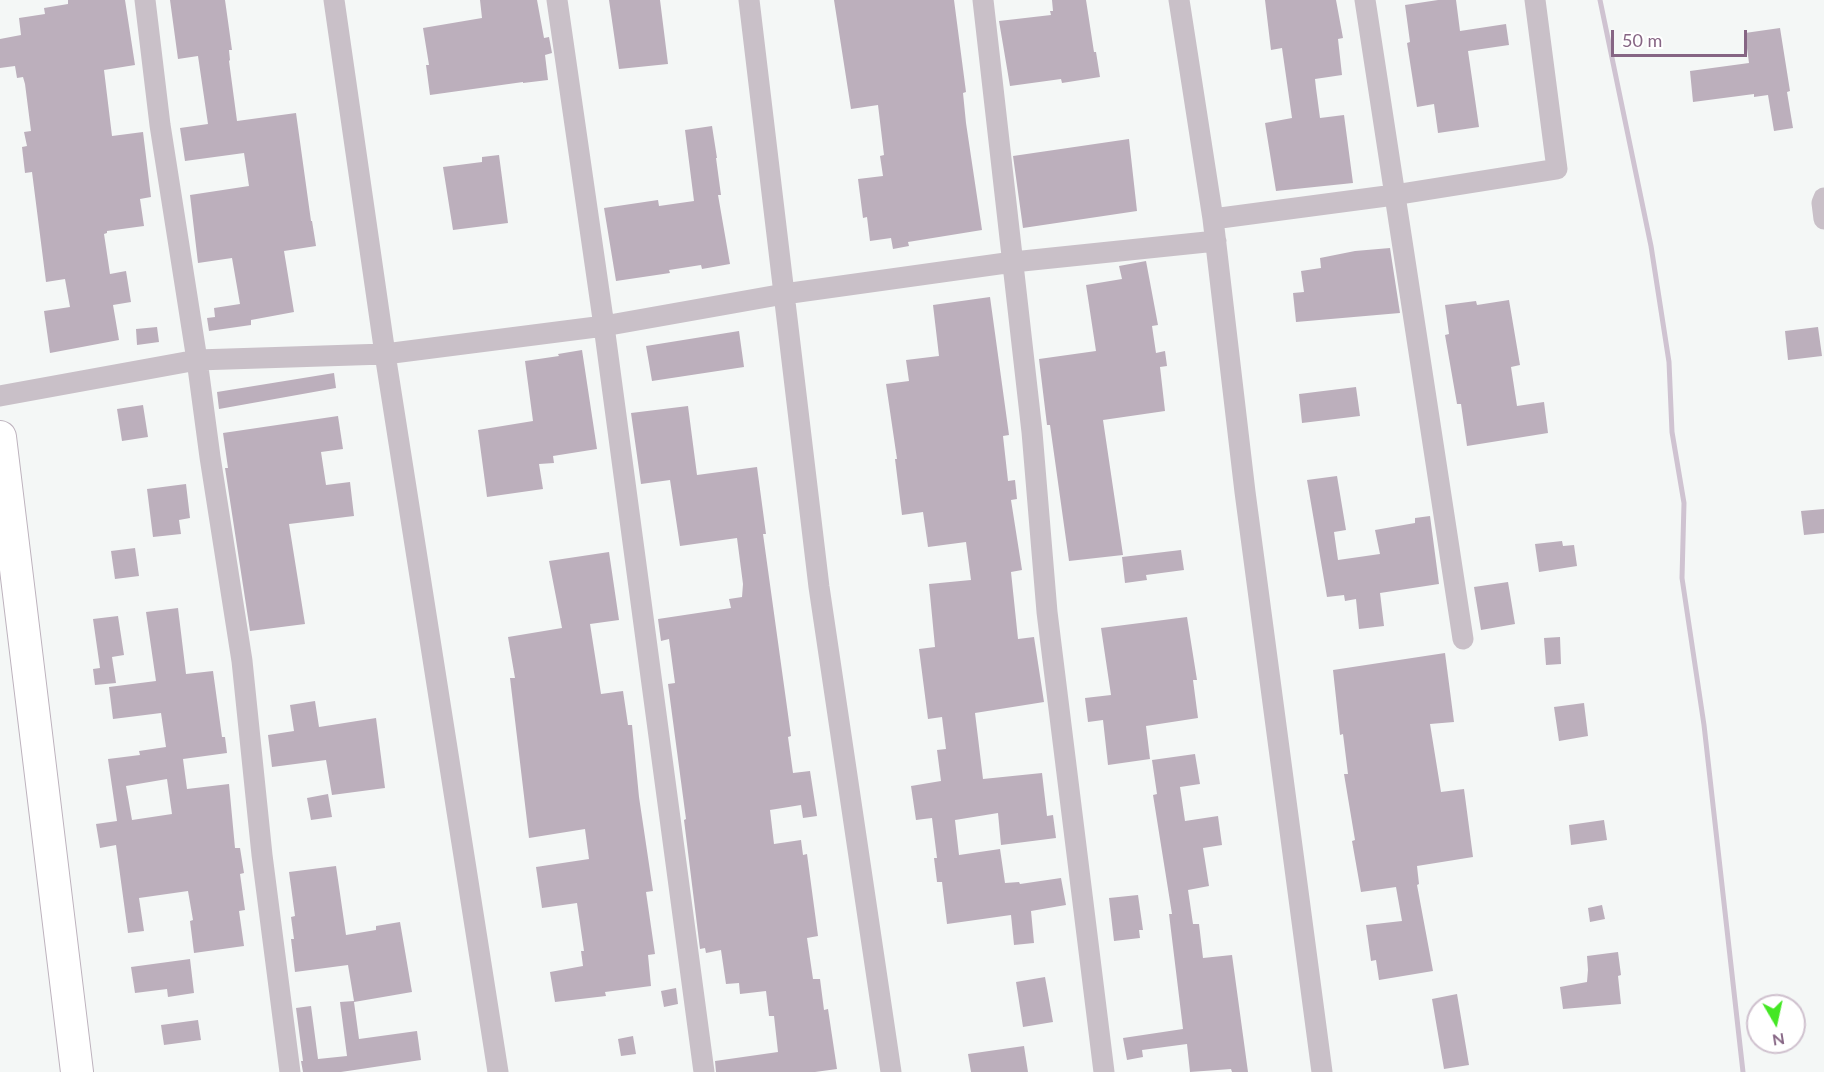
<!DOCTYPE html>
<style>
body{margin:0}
#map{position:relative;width:1824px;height:1072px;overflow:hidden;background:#f4f7f6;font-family:Lato,sans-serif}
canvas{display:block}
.north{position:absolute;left:1746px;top:994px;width:60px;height:60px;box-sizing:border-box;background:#fff;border:2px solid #cfc1ce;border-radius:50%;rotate:171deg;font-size:16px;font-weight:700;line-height:24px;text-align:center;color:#866584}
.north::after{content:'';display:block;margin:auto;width:21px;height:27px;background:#44e724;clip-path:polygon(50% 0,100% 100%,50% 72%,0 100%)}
.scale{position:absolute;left:1611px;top:30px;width:136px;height:27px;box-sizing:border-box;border:3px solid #866584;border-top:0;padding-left:8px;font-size:18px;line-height:21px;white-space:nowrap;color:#866584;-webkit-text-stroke:4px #fff;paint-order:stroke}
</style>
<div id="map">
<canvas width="1824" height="1072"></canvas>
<div class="north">N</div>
<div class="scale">50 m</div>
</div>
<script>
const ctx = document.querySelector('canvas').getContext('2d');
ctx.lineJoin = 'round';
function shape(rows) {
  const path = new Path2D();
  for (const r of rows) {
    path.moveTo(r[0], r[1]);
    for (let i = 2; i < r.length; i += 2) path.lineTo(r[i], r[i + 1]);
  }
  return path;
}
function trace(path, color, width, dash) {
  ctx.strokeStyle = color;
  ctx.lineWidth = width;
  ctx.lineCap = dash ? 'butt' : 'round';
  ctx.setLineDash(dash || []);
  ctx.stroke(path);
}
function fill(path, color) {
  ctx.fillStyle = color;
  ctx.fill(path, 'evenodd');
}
trace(shape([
 [1600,0,1651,246,1669,362,1672,432,1684,503,1682,578,1704,725,1743,1072]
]), '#cfc3d1', 5);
fill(shape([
 [68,0,125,0,135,65,104,70,112,136,143,132,151,197,140,199,144,226,107,231,107,233,104,234,110,274,126,271,131,302,113,305,119,340,50,353,44,311,70,307,65,279,46,282,32,172,25,173,22,147,27,146,24,132,31,131,25,84,23,77,17,78,15,66,0,68,0,39,21,35,19,18,45,14,44,8,68,4],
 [170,0,225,0,232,50,229,50,230,60,229,61,237,121,296,113,311,221,312,221,316,246,284,251,294,312,251,320,251,325,209,331,207,318,215,317,214,308,240,304,232,258,198,263,190,195,249,186,244,153,185,161,180,128,208,124,198,56,178,59],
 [480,0,537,0,544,38,549,37,552,53,545,55,548,80,523,83,523,82,430,95,426,65,429,65,423,28,482,18],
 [609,0,660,0,668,64,619,69],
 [834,0,954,0,966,92,963,93,966,123,982,230,908,242,909,246,893,249,891,238,870,241,867,217,863,218,858,179,883,176,880,156,884,155,878,105,851,109],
 [1052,0,1086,0,1094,52,1096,52,1100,77,1062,83,1061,79,1010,86,999,21,1051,15,1050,11,1053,11],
 [1265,0,1336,0,1343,38,1338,39,1342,75,1315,79,1316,88,1320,118,1344,115,1353,183,1276,191,1265,123,1292,118,1282,48,1271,50],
 [1438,0,1456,0,1460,31,1506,24,1509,45,1468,51,1479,127,1438,133,1434,104,1417,107,1407,43,1410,42,1405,5],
 [1780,28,1790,91,1787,92,1793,128,1774,131,1768,95,1754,97,1754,94,1693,102,1690,71,1749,63,1745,33],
 [712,126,717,158,716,158,721,195,718,195,730,264,702,269,701,265,669,270,670,273,616,281,604,208,658,200,659,206,694,201,685,130],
 [1129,139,1137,211,1023,228,1013,156],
 [499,155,508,223,453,230,443,167,482,162,482,157],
 [1390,248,1400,313,1296,322,1293,293,1304,292,1301,271,1321,268,1320,258,1355,251],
 [1146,261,1158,325,1152,326,1156,353,1165,351,1167,366,1160,367,1165,411,1103,420,1123,555,1069,561,1050,425,1047,425,1039,359,1096,351,1086,285,1122,279,1119,266],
 [990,297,1009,435,1003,436,1008,481,1015,480,1017,499,1011,500,1022,570,1011,572,1018,639,1034,637,1044,702,975,713,983,779,1042,773,1047,816,1053,815,1056,838,1001,845,998,813,955,820,959,855,1000,849,1005,883,1019,882,1020,884,1061,878,1066,905,1031,911,1034,943,1014,945,1011,915,947,924,942,882,937,882,934,858,937,858,932,818,916,820,911,786,941,781,937,750,946,749,942,717,928,719,919,649,935,647,929,584,971,580,966,542,928,547,923,512,902,515,895,459,897,459,886,384,909,381,906,360,939,356,933,305],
 [1509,300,1520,365,1511,367,1517,406,1544,402,1548,433,1467,446,1461,404,1457,404,1445,335,1449,334,1445,305,1476,301,1477,305],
 [157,327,159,342,137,345,136,329],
 [1818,327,1822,356,1788,360,1785,331],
 [739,331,744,367,652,381,646,346],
 [582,350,597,449,553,456,554,463,539,464,543,489,487,497,478,430,533,421,525,361,559,356,558,354],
 [334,373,336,388,219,409,217,392],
 [1356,387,1360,416,1302,423,1299,394],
 [143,405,148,437,122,441,117,409],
 [688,406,697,475,757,467,766,534,763,534,791,736,788,737,793,773,810,771,817,816,803,818,801,805,770,810,774,844,801,840,803,855,807,854,818,936,807,938,813,979,820,979,824,1010,828,1009,837,1069,815,1072,716,1072,715,1061,778,1052,774,1016,769,1016,766,991,740,994,739,983,726,984,721,950,706,953,705,948,700,949,684,820,686,819,668,684,675,683,669,639,661,641,658,619,731,608,729,599,742,597,743,584,737,538,680,546,670,480,641,484,631,413],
 [338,416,343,449,321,452,326,485,350,482,354,516,289,524,305,624,250,631,225,468,228,468,223,433],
 [1337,476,1346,530,1334,532,1338,560,1380,554,1375,530,1415,523,1415,518,1430,516,1439,584,1380,593,1384,626,1359,629,1356,599,1345,601,1344,595,1327,597,1307,480],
 [186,484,190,518,179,520,181,534,153,537,147,489],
 [1824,509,1824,533,1804,535,1801,511],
 [1562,541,1563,546,1574,545,1577,566,1539,572,1535,544],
 [135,548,139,576,115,579,111,551],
 [1181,550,1184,570,1146,575,1147,580,1125,583,1122,557],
 [609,552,619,620,590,624,601,694,623,691,628,725,632,725,639,797,653,891,646,892,655,954,648,955,651,986,605,992,606,996,555,1002,550,972,583,966,581,951,584,951,577,903,542,908,536,867,589,859,585,829,529,838,510,678,515,678,508,637,562,628,549,561],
 [1508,582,1515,624,1481,630,1474,587],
 [178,608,186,674,213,671,222,737,225,737,227,753,183,759,187,789,229,784,235,848,240,848,244,873,240,874,245,910,239,911,244,946,194,953,190,921,193,920,188,891,139,898,144,931,128,933,116,845,100,848,96,824,117,821,108,759,140,755,139,751,166,747,161,713,113,719,109,687,156,681,146,612],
 [167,779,172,814,132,820,126,786],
 [118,616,124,655,112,657,116,683,95,685,93,669,100,668,93,619],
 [1187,617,1197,680,1193,680,1198,718,1146,726,1150,759,1108,765,1103,720,1088,722,1085,698,1111,695,1101,628],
 [1560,637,1561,664,1546,665,1544,638],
 [1445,653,1454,722,1430,724,1441,792,1464,789,1473,857,1417,866,1419,884,1417,885,1433,971,1379,980,1376,960,1371,961,1366,925,1402,921,1396,887,1361,892,1352,841,1355,840,1344,774,1348,774,1343,734,1340,735,1333,670],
 [315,701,319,727,376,718,385,788,332,795,326,760,272,767,268,735,294,731,290,705],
 [1584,703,1588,736,1559,741,1554,707],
 [1195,754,1200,784,1180,787,1185,821,1218,816,1222,845,1203,848,1209,886,1188,890,1193,924,1199,924,1203,958,1232,955,1248,1072,1232,1072,1231,1069,1190,1072,1187,1044,1142,1050,1143,1057,1127,1060,1123,1038,1183,1029,1169,914,1172,914,1153,795,1157,794,1152,760],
 [328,794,332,817,311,820,307,798],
 [1604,820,1607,840,1571,845,1569,825],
 [336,866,346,935,376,930,376,926,400,922,412,992,354,1002,359,1039,417,1031,421,1060,341,1072,303,1072,301,1061,303,1061,296,1008,311,1006,318,1059,347,1056,340,1002,354,1001,348,965,295,972,291,939,294,939,291,917,295,916,289,872],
 [1138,895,1143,930,1139,930,1140,938,1114,941,1109,898],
 [1602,905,1605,919,1590,922,1588,908],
 [1618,952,1621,975,1618,976,1621,1004,1563,1009,1560,987,1587,982,1588,970,1587,956],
 [190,959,194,993,168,997,167,989,135,993,131,967],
 [1045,977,1053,1022,1023,1027,1016,982],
 [676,988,678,1004,664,1007,661,991],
 [1457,994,1469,1065,1444,1069,1432,999],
 [198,1020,201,1040,164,1045,161,1025],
 [633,1036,636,1054,621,1056,618,1039],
 [1024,1046,1028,1072,971,1072,968,1054]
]), '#bcafbc');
const secondary = shape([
 [0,437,77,1072]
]);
trace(secondary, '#bdb2bd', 34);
trace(shape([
 [145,0,160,125,197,360,210,457,242,661,262,855,290,1072],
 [334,0,385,354,498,1072],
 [557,0,604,326,704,1072],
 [749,0,819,587,891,1072],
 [983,0,1032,432,1047,612,1104,1072],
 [1179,0,1213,219,1245,492,1322,1072],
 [1365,0,1463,639],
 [1824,198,1822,203,1824,219],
 [1213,219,1394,195,1557,169,1535,0],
 [0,396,197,360,385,354,604,326,784,294,1013,262,1216,241]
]), '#c9c0c8', 21);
trace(secondary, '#fff', 32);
</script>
